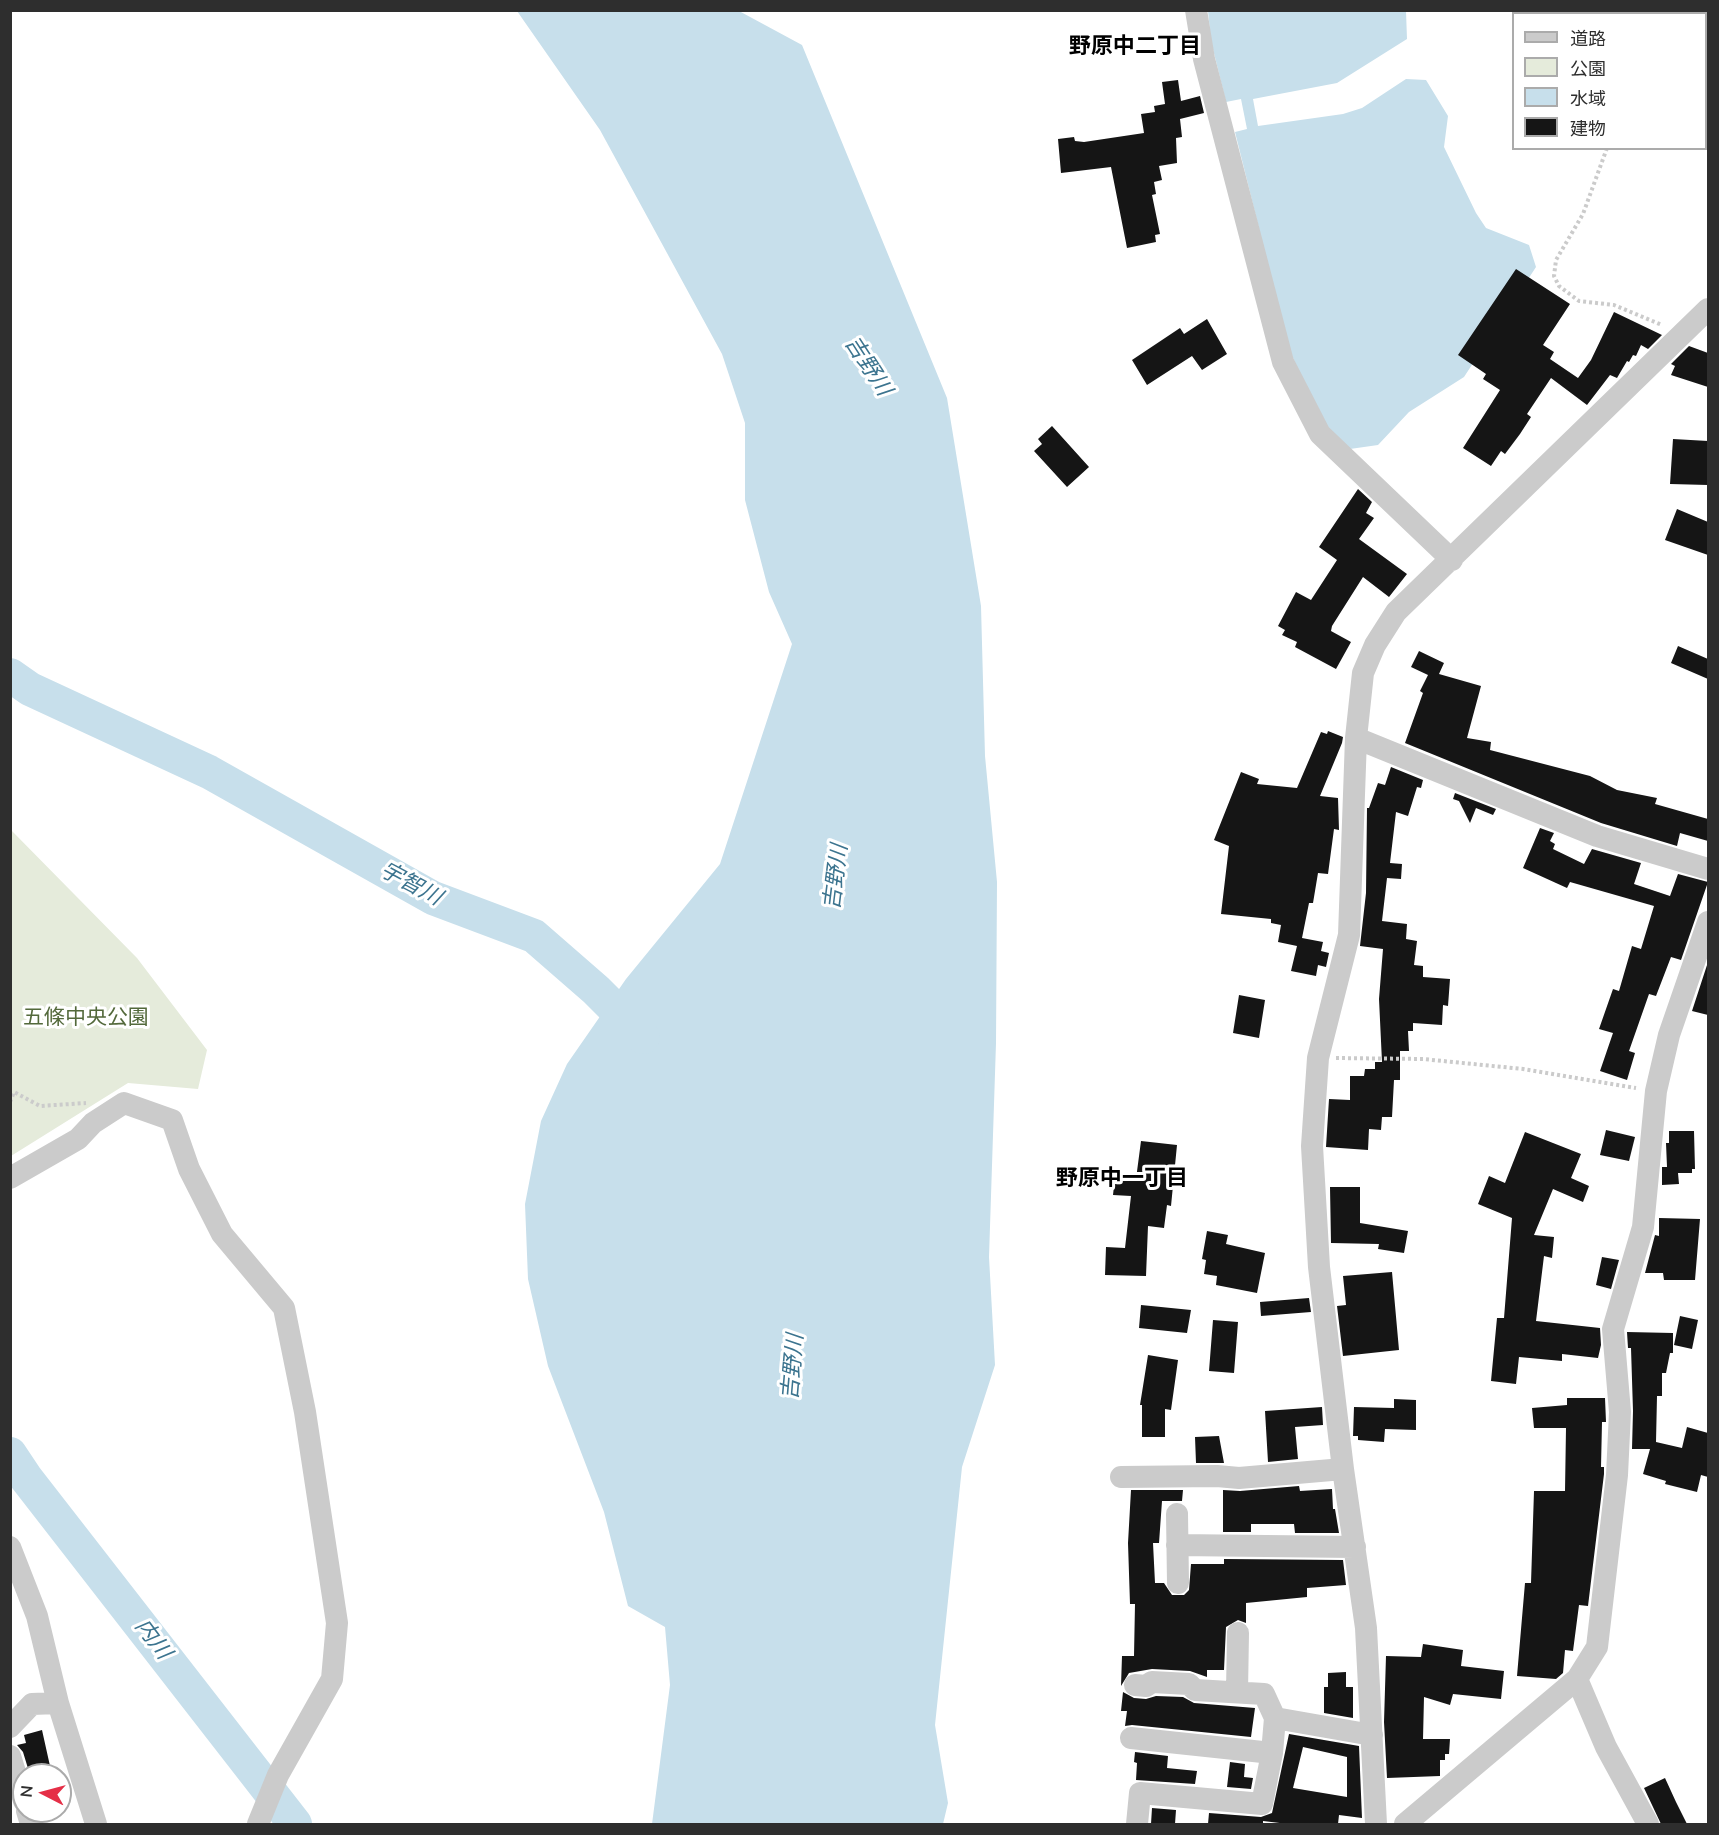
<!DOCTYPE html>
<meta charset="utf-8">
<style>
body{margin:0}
#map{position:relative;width:1719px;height:1835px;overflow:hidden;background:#fff;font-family:Mulish,"Noto Sans JP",sans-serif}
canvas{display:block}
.frame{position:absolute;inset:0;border:12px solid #2e2e2e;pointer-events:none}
.legend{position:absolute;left:1512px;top:12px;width:195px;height:138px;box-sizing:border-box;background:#fff;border:2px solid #ababab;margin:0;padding:8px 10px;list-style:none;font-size:18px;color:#2e2e2e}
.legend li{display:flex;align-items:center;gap:12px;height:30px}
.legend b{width:30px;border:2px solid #ababab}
.north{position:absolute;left:12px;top:1763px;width:60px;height:60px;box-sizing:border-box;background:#fff;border:2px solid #ababab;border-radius:50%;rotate:276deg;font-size:16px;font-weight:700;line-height:24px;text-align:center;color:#2e2e2e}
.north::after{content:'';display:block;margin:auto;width:21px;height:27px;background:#e52f47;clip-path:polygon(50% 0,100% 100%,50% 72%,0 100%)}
</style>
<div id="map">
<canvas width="1719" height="1835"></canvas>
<div class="frame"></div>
<ul class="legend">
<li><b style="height:8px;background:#cbcbcb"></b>道路</li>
<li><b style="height:16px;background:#e5ebdb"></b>公園</li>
<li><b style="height:16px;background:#c7dfeb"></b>水域</li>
<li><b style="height:16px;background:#151515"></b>建物</li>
</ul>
<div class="north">N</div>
</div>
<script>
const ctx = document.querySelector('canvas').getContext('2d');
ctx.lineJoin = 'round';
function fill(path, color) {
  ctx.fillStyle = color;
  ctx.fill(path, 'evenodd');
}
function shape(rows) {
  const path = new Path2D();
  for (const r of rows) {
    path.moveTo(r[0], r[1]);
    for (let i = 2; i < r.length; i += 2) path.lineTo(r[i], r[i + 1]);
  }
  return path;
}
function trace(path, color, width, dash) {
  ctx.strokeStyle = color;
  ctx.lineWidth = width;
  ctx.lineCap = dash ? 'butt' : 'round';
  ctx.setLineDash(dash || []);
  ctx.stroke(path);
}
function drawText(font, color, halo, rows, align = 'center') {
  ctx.font = font + ' Mulish,"Noto Sans JP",sans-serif';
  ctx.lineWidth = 6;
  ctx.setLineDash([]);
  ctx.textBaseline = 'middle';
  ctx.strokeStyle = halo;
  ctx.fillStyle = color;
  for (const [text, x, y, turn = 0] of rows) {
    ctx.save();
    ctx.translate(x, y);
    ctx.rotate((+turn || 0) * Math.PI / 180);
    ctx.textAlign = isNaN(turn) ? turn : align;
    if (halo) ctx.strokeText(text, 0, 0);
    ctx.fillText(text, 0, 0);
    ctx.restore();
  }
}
fill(shape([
 [11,830,137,958,207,1050,198,1089,128,1083,11,1156]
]), '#e5ebdb');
fill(shape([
 [517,11,739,11,802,45,947,398,981,606,985,756,997,882,996,1043,989,1257,995,1365,962,1467,935,1725,948,1803,943,1824,652,1824,670,1685,665,1627,628,1606,604,1512,548,1366,528,1279,525,1204,541,1121,567,1064,626,979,720,864,792,644,769,592,745,500,745,423,722,354,600,130],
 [1208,11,1406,11,1407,39,1337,83,1253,99,1258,126,1343,114,1362,108,1406,79,1426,80,1448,116,1444,147,1476,213,1486,228,1529,245,1536,267,1464,377,1409,412,1378,445,1350,449,1335,440,1313,403,1289,349,1235,132,1247,129,1241,99,1226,102,1211,41]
]), '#c7dfeb');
trace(shape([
 [10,675,30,689,209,772,433,898,534,936,596,990,643,1037],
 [10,1454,26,1478,295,1824]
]), '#c7dfeb', 34);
fill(shape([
 [1178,80,1181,101,1200,96,1204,113,1180,119,1182,137,1176,138,1177,163,1159,166,1162,180,1154,182,1156,194,1152,195,1160,234,1155,235,1156,242,1127,248,1111,167,1061,173,1058,139,1074,137,1075,141,1084,142,1144,133,1141,114,1155,112,1154,106,1165,104,1162,82],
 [1516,269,1570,304,1543,345,1554,352,1550,359,1578,378,1591,360,1614,312,1662,335,1648,349,1641,345,1636,356,1633,355,1629,362,1627,361,1617,378,1610,375,1587,405,1551,378,1527,414,1531,417,1520,434,1505,454,1501,451,1491,466,1463,448,1500,390,1483,379,1486,374,1458,355],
 [1207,319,1227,354,1202,370,1192,356,1147,385,1132,360,1180,328,1184,334],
 [1689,346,1708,353,1708,387,1671,375,1675,366,1671,364],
 [1052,426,1089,467,1067,487,1034,451,1042,444,1038,439],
 [1673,439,1708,441,1708,485,1670,484],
 [1358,489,1372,502,1366,513,1374,518,1359,539,1407,574,1389,597,1363,577,1332,626,1331,631,1351,642,1336,669,1295,647,1297,642,1282,635,1285,630,1278,626,1296,592,1311,600,1337,560,1319,547],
 [1677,509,1708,522,1708,555,1665,540],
 [1678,646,1708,659,1708,679,1671,663],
 [1419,651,1444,663,1439,674,1481,686,1467,738,1491,742,1490,750,1590,776,1617,790,1657,798,1655,804,1708,819,1708,841,1680,833,1677,846,1601,823,1405,743,1423,693,1420,691,1428,675,1411,667],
 [1328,731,1343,737,1342,743,1320,796,1338,798,1339,830,1334,829,1328,874,1318,873,1313,903,1309,903,1302,938,1323,942,1321,951,1329,953,1326,967,1318,965,1316,976,1291,971,1297,946,1278,942,1281,925,1271,923,1271,919,1221,914,1229,846,1214,840,1241,772,1259,779,1257,784,1297,788,1321,732,1327,734],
 [1391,767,1423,780,1421,788,1417,787,1408,816,1396,812,1390,863,1402,864,1401,879,1387,878,1382,921,1407,924,1406,939,1417,941,1414,965,1423,966,1423,977,1450,979,1448,1006,1443,1005,1442,1025,1413,1023,1413,1031,1408,1031,1409,1051,1400,1051,1400,1080,1394,1080,1392,1117,1382,1117,1381,1130,1369,1129,1368,1150,1326,1147,1329,1099,1350,1100,1350,1076,1364,1076,1365,1069,1375,1069,1375,1062,1382,1062,1379,999,1383,949,1360,946,1366,893,1367,808,1369,808,1378,783,1385,785],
 [1455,793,1496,809,1493,815,1476,808,1470,823,1459,801,1453,799],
 [1540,828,1554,833,1550,841,1555,844,1553,849,1584,864,1592,849,1641,863,1634,884,1670,896,1678,874,1708,882,1681,960,1671,957,1656,996,1649,994,1629,1051,1635,1053,1627,1080,1600,1071,1613,1033,1599,1029,1613,989,1619,991,1632,946,1641,949,1654,906,1570,882,1567,888,1523,868],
 [1708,962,1708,1015,1692,1011],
 [1239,995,1265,1000,1259,1038,1233,1033],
 [1606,1130,1635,1137,1629,1161,1600,1155],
 [1669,1131,1694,1131,1695,1169,1692,1169,1692,1173,1678,1173,1679,1184,1662,1185,1662,1167,1667,1167,1666,1143,1669,1143],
 [1525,1132,1581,1154,1571,1178,1589,1186,1583,1202,1553,1189,1534,1235,1554,1237,1552,1258,1544,1256,1536,1321,1600,1328,1601,1345,1598,1358,1562,1354,1562,1361,1519,1357,1516,1384,1491,1381,1497,1318,1504,1318,1512,1218,1478,1204,1489,1176,1505,1183],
 [1141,1141,1177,1145,1171,1206,1167,1205,1164,1228,1148,1226,1146,1276,1105,1275,1106,1247,1125,1248,1131,1196,1113,1195,1115,1177,1136,1179],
 [1330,1187,1360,1187,1360,1223,1408,1231,1404,1253,1378,1249,1379,1244,1331,1243],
 [1659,1218,1700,1219,1695,1280,1664,1280,1663,1273,1645,1273,1655,1235,1659,1236],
 [1207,1231,1228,1235,1226,1244,1265,1253,1257,1293,1216,1285,1217,1276,1204,1274,1206,1260,1202,1259],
 [1602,1257,1619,1260,1611,1289,1596,1285],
 [1392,1272,1399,1350,1343,1356,1337,1306,1346,1305,1343,1276],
 [1309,1298,1311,1312,1261,1316,1260,1302],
 [1141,1305,1191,1310,1187,1333,1139,1328],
 [1680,1316,1698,1320,1692,1349,1674,1345],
 [1213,1320,1238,1322,1234,1373,1209,1371],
 [1627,1332,1673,1333,1673,1353,1670,1353,1666,1373,1662,1373,1662,1396,1657,1396,1656,1442,1682,1448,1687,1427,1708,1433,1708,1477,1701,1475,1697,1492,1665,1484,1666,1481,1643,1474,1650,1449,1632,1449,1633,1411,1631,1348,1628,1348],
 [1148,1355,1178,1360,1171,1410,1165,1409,1165,1437,1142,1437,1142,1405,1140,1405],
 [1567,1398,1605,1398,1606,1422,1602,1422,1601,1467,1604,1467,1604,1474,1588,1606,1579,1605,1573,1651,1565,1650,1563,1673,1556,1679,1517,1676,1525,1583,1531,1583,1534,1491,1565,1491,1566,1428,1534,1428,1532,1408,1567,1405],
 [1394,1399,1416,1400,1416,1430,1385,1429,1384,1442,1358,1440,1358,1436,1353,1436,1354,1407,1394,1408],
 [1322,1407,1323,1425,1295,1427,1298,1459,1268,1462,1265,1411],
 [1219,1436,1224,1463,1196,1463,1195,1437],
 [1299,1486,1300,1491,1332,1489,1333,1509,1335,1509,1339,1533,1295,1533,1294,1524,1251,1524,1251,1532,1223,1532,1223,1490,1240,1491],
 [1131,1490,1183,1490,1182,1501,1162,1501,1159,1543,1153,1543,1155,1583,1164,1583,1172,1595,1184,1595,1189,1590,1191,1564,1224,1564,1224,1559,1343,1560,1346,1585,1307,1588,1307,1597,1246,1603,1246,1623,1238,1620,1226,1627,1224,1670,1207,1670,1207,1677,1190,1671,1152,1669,1129,1673,1121,1686,1122,1656,1134,1656,1135,1604,1130,1604,1128,1543],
 [1423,1644,1463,1650,1461,1666,1504,1671,1501,1699,1453,1694,1450,1705,1424,1697,1423,1739,1450,1739,1449,1754,1445,1754,1445,1760,1440,1760,1440,1776,1387,1778,1384,1722,1386,1656,1421,1657],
 [1346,1672,1346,1687,1353,1687,1353,1718,1324,1713,1324,1687,1328,1687,1328,1673],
 [1123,1692,1134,1698,1146,1699,1156,1696,1183,1697,1194,1703,1255,1708,1251,1737,1132,1725,1125,1726,1127,1711,1121,1711],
 [42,1730,52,1775,30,1775,23,1752,17,1745,26,1743,24,1735],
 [1289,1734,1359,1746,1362,1818,1339,1815,1338,1824,1288,1824,1263,1821,1263,1824,1208,1824,1209,1813,1261,1817,1272,1813],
 [1303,1747,1347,1757,1347,1797,1293,1788],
 [1135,1752,1168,1756,1167,1768,1197,1771,1195,1784,1136,1780,1137,1763,1134,1762],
 [1230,1762,1245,1764,1244,1777,1253,1778,1251,1789,1227,1787],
 [1665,1778,1676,1802,1687,1824,1661,1824,1644,1788],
 [1152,1808,1176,1810,1175,1824,1151,1824]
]), '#151515');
trace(shape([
 [1629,10,1631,14],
 [1607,148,1583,214,1556,260,1554,276,1559,286,1579,301,1614,305,1662,325],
 [1336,1058,1423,1059,1523,1069,1636,1088],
 [10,1102,14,1092,40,1106,86,1103]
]), '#cbcbcb', 4, [3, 3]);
trace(shape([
 [1196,10,1204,59,1283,362,1320,434,1452,560],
 [1356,738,1597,836,1708,869],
 [10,1178,78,1139,93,1123,124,1103,172,1120,189,1169,222,1234,284,1308,305,1412,337,1623,332,1679,278,1775,258,1824],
 [1121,1477,1217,1476,1239,1478,1343,1469],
 [1177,1514,1178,1583],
 [1177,1545,1355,1547],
 [10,1547,37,1616,58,1703,96,1824],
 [1577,1679,1606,1747,1648,1824],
 [1135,1685,1146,1686,1152,1682,1189,1684,1195,1690,1264,1694,1275,1718,1372,1735],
 [1237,1692,1238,1633],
 [10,1727,32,1704,58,1703],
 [1131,1738,1272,1753],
 [10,1756,24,1801],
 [27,1811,31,1824],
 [1137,1824,1140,1793,1262,1804,1272,1753,1275,1718],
 [1376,1824,1366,1628,1343,1469,1319,1267,1312,1146,1318,1058,1349,935,1356,738,1363,673,1375,645,1396,612,1708,309],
 [1405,1824,1577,1679,1597,1647,1617,1475,1620,1412,1613,1329,1643,1227,1656,1091,1669,1035,1708,922]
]), '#cbcbcb', 22);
drawText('21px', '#53693b', '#fff', [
 ["五條中央公園",86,1018]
]);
drawText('bold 22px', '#000', '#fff', [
 ["野原中二丁目",1135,46],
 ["野原中一丁目",1122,1178]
]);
drawText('italic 22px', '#3c748f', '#fff', [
 ["吉野川",868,366,57],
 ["吉野川",836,877,-83],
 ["宇智川",411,884,28],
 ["吉野川",793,1367,-85],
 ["内川",153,1639,53]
]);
</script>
